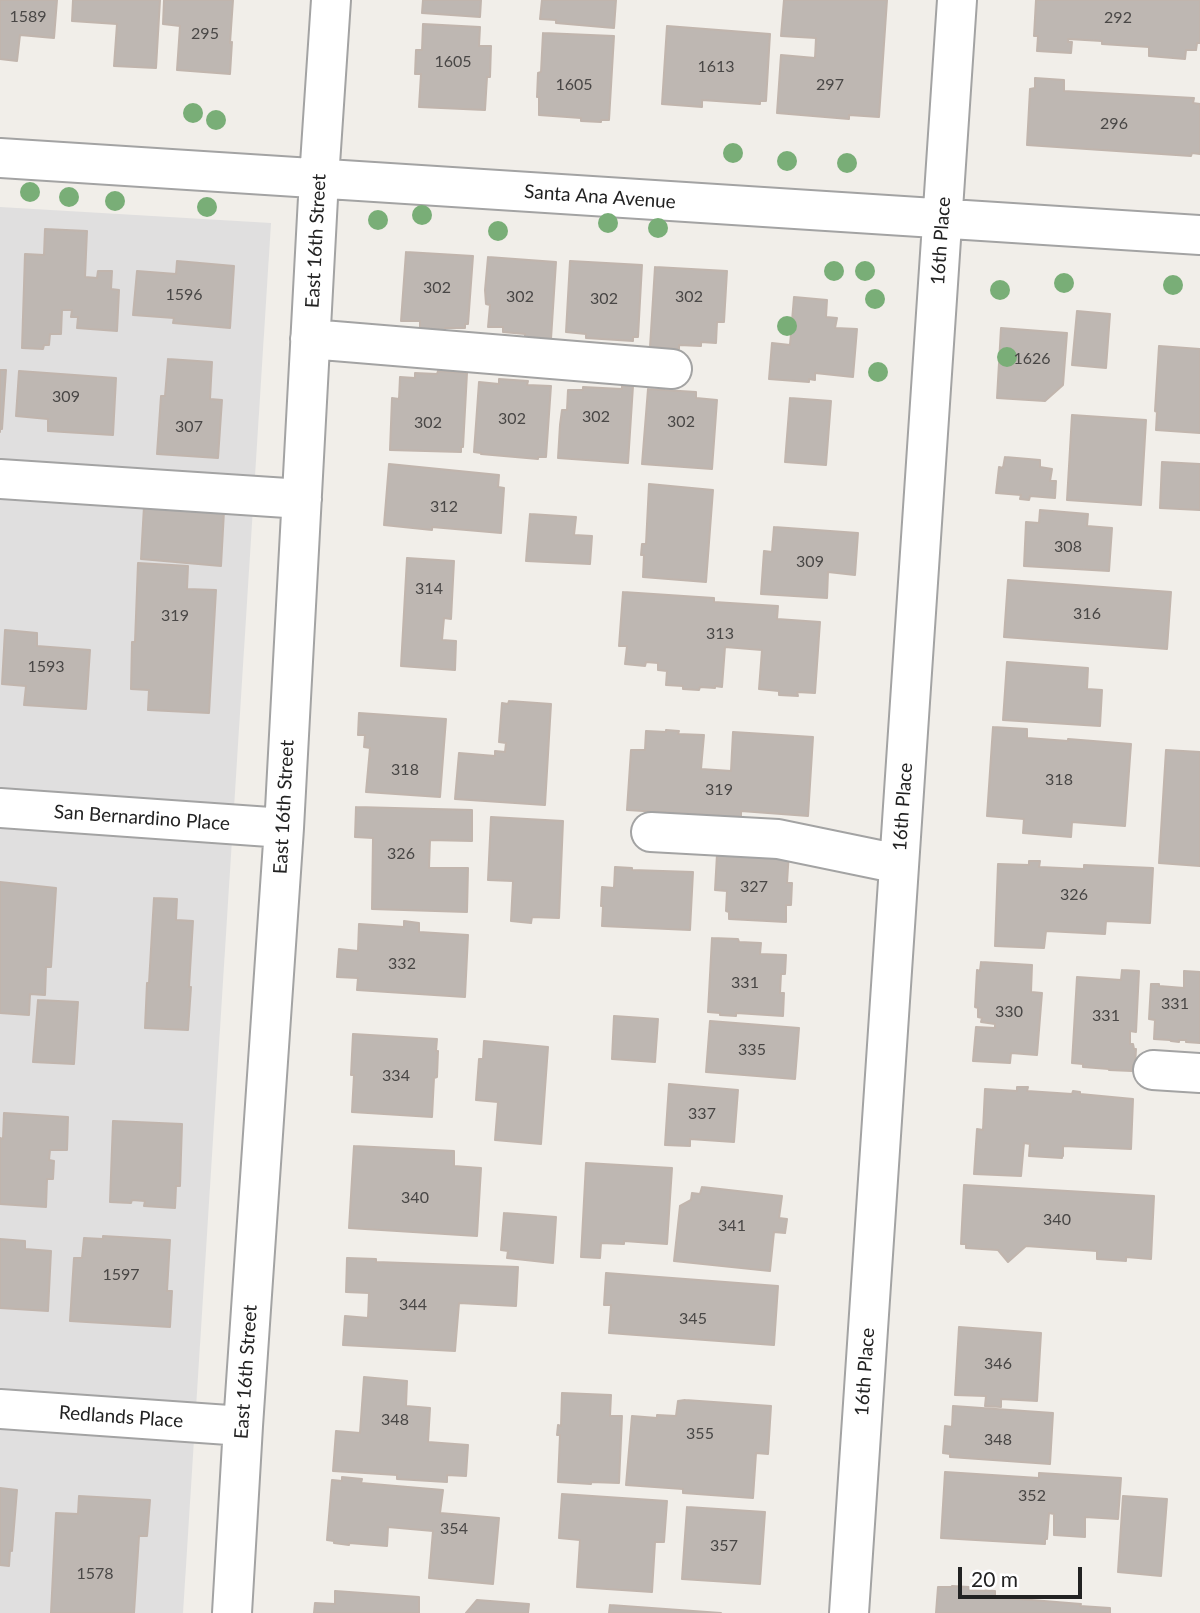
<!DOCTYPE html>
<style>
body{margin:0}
#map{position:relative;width:1200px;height:1613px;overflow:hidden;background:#f1eee9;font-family:Lato,sans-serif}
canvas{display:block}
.scale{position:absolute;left:958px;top:1567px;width:124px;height:32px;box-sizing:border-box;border:4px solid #222;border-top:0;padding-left:9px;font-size:21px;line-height:24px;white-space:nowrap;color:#222;-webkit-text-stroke:5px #fff;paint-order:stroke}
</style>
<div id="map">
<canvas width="1200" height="1613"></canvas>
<div class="scale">20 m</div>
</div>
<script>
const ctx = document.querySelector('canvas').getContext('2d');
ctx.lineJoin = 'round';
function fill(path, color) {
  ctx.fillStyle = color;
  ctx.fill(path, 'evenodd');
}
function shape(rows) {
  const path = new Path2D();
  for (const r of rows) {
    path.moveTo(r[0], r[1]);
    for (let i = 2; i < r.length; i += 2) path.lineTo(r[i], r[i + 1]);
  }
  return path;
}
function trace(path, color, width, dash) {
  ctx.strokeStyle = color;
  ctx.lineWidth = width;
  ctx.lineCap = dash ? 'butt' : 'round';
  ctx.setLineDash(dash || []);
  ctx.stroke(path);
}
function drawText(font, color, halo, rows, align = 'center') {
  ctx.font = font + ' Lato,sans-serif';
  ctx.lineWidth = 5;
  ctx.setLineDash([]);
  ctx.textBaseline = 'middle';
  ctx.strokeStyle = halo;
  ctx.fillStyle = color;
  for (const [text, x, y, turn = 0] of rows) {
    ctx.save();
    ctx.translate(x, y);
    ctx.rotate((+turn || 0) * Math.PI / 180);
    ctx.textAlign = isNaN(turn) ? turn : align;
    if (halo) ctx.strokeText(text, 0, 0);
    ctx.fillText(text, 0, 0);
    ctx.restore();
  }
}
fill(shape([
 [0,207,271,223,183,1613,0,1613]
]), '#e0dfdf');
const building = shape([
 [0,0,57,0,54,38,20,35,17,61,0,59,0,0],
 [73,0,160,0,156,68,114,66,117,24,72,21,73,0],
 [164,0,233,0,230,43,232,42,230,74,177,70,180,26,163,24,164,0],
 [423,0,481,0,480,17,422,13,423,0],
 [542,0,616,0,614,28,556,23,556,20,540,19,542,0],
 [784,0,887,0,879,117,849,115,849,119,777,113,781,55,815,58,816,38,781,36,784,0],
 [1036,0,1200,0,1200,43,1197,43,1196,50,1186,50,1185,59,1149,56,1149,47,1102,44,1102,41,1068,39,1068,42,1072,42,1071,53,1037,51,1038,36,1034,36,1036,0],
 [423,24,480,27,479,46,491,46,490,77,487,77,485,110,419,107,421,74,415,74,416,50,422,50,423,24],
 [667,26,770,34,766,101,760,101,760,104,702,100,702,107,662,104,667,26],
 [543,33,614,36,609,120,601,120,601,122,581,121,581,118,539,115,539,97,537,97,538,73,541,72,543,33],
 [1035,78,1064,80,1064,91,1194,98,1193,103,1200,104,1200,154,1192,153,1191,156,1027,145,1030,89,1035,88,1035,78],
 [45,229,87,231,85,277,97,278,98,271,112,271,111,289,119,290,117,331,77,328,78,317,71,317,72,310,62,310,61,334,50,334,49,345,44,345,43,349,22,348,25,254,44,255,45,229],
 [406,252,473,256,468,324,465,324,465,328,445,328,445,330,420,328,420,321,401,321,406,252],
 [488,257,556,262,551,339,525,337,525,334,503,332,503,327,488,327,490,305,486,304,485,290,488,257],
 [177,261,234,266,230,328,173,323,174,318,133,315,137,271,176,274,177,261],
 [570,261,642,265,638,337,633,337,633,341,586,338,586,334,566,332,570,261],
 [655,267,727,271,724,322,717,322,716,343,701,342,701,346,679,345,679,349,650,347,655,267],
 [794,297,827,300,826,317,837,318,835,328,857,329,853,377,815,373,815,380,809,379,809,382,769,379,772,343,790,345,794,297],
 [1077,311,1110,314,1106,368,1072,365,1077,311],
 [1001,328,1067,333,1063,385,1045,401,997,398,1001,328],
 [1159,346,1200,349,1200,433,1156,430,1157,412,1155,411,1159,346],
 [168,359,212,362,210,399,222,400,218,458,157,454,161,396,165,396,168,359],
 [0,370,6,370,2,429,0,429,0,432,0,370],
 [19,371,116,378,113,435,48,431,48,419,16,416,19,371],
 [438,371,467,373,463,447,461,447,461,452,390,450,392,398,399,399,400,377,415,378,415,373,437,374,438,371],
 [499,379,528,381,527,385,551,386,546,457,538,457,538,459,481,454,481,453,474,452,479,382,499,384,499,379],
 [622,386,633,386,628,463,558,458,560,425,562,410,567,410,568,390,583,390,583,387,622,389,622,386],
 [648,389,696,392,696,398,717,400,712,469,642,464,648,389],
 [790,398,831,401,826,465,785,462,790,398],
 [1072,415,1146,420,1141,505,1067,500,1072,415],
 [1005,457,1040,460,1040,467,1052,469,1050,481,1056,481,1055,498,1030,496,1029,500,1020,499,1021,495,996,493,999,467,1003,468,1005,457],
 [1162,462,1200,464,1200,510,1160,508,1162,462],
 [389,464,499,475,498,487,504,488,501,533,432,527,432,530,384,525,389,464],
 [649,484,713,490,706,582,643,577,644,555,641,555,642,544,646,544,649,484],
 [144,506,224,511,221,566,141,559,144,506],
 [1040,510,1088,514,1087,526,1112,528,1109,571,1024,566,1026,522,1039,523,1040,510],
 [530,514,576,517,574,535,592,536,590,564,526,561,530,514],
 [774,527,858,533,855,575,828,572,827,598,761,594,764,551,772,552,774,527],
 [407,558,454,561,451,619,444,618,442,640,456,641,455,670,401,666,407,558],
 [138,563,188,566,187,589,216,590,209,713,148,710,149,690,131,689,132,642,135,642,138,563],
 [1008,580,1171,592,1167,649,1004,637,1008,580],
 [623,592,714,598,714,602,778,606,777,619,820,622,815,693,797,692,798,696,779,695,779,691,759,689,762,650,725,647,722,687,715,686,715,688,700,687,699,690,683,689,683,686,666,685,667,671,658,670,658,663,646,662,645,666,625,664,627,646,619,646,623,592],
 [5,630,37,633,37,646,90,650,86,709,24,705,26,686,2,684,5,630],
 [1007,662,1088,668,1087,689,1102,690,1100,726,1003,720,1007,662],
 [509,701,551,704,545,805,455,799,459,753,495,756,495,751,505,752,506,743,499,742,502,703,508,704,509,701],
 [359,713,446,719,440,797,366,792,370,748,364,747,365,735,358,735,359,713],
 [993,727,1027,729,1027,738,1068,741,1068,739,1131,744,1125,826,1072,822,1071,837,1023,833,1024,819,987,816,993,727],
 [666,730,679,731,678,734,704,735,701,769,731,771,733,732,813,737,808,816,741,811,741,817,627,810,631,750,645,750,646,731,666,732,666,730],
 [1166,750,1200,752,1200,866,1159,863,1166,750],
 [356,807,472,810,472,841,430,840,429,868,468,868,467,912,372,909,373,838,355,837,356,807],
 [491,817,563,821,559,918,532,917,531,923,511,921,513,881,488,880,491,817],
 [789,851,787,883,792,883,791,905,786,905,786,922,729,919,729,912,726,911,727,891,715,890,717,854,789,851],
 [1029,861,1040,861,1039,867,1084,869,1084,865,1153,868,1150,923,1106,921,1105,934,1046,931,1044,948,995,946,998,864,1029,865,1029,861],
 [615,867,632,868,632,870,693,872,690,930,602,926,603,906,601,906,602,887,614,888,615,867],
 [0,882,56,888,51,967,46,967,45,995,30,994,29,1015,0,1013,0,882],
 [154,898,177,899,176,920,193,921,189,987,191,987,188,1030,145,1028,147,983,149,983,154,898],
 [404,921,419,923,419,932,468,935,465,997,357,990,358,978,337,977,339,949,358,951,359,924,404,927,404,921],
 [712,938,738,939,739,942,761,943,760,954,786,955,785,974,781,974,780,993,784,993,783,1016,736,1013,736,1016,720,1015,720,1013,708,1012,712,938],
 [981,962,1032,965,1031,992,1042,993,1037,1055,1011,1053,1010,1063,973,1061,976,1027,995,1028,995,1024,981,1022,982,1018,978,1017,978,1008,975,1007,977,970,980,971,981,962],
 [1122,970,1139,971,1136,1032,1130,1031,1130,1044,1133,1044,1134,1049,1136,1049,1135,1067,1132,1067,1132,1071,1109,1070,1109,1069,1083,1067,1083,1064,1072,1063,1077,977,1121,980,1122,970],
 [1184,971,1200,972,1200,1043,1186,1042,1186,1040,1179,1040,1179,1042,1171,1041,1170,1040,1154,1039,1155,1020,1149,1019,1151,984,1159,984,1159,986,1184,988,1184,971],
 [38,1000,78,1002,74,1064,33,1062,38,1000],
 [614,1016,658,1019,655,1062,612,1059,614,1016],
 [710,1021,799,1028,795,1079,706,1072,710,1021],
 [353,1034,437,1039,436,1051,438,1051,437,1077,434,1078,432,1117,352,1112,354,1075,351,1075,353,1034],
 [484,1041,548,1047,541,1144,495,1140,498,1102,476,1100,479,1059,483,1059,484,1041],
 [669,1084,738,1090,734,1142,690,1139,690,1146,665,1145,669,1084],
 [1017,1087,1028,1087,1027,1091,1072,1094,1073,1091,1080,1092,1080,1094,1133,1099,1131,1149,1063,1146,1063,1156,1062,1156,1062,1158,1029,1156,1030,1144,1024,1143,1021,1176,974,1174,977,1129,983,1130,985,1089,1017,1091,1017,1087],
 [4,1113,68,1117,67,1150,50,1150,49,1160,54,1161,53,1179,47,1179,46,1207,0,1204,0,1138,3,1139,4,1113],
 [113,1121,182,1124,180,1186,176,1186,175,1208,144,1206,145,1201,132,1200,131,1203,110,1202,113,1121],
 [354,1146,454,1151,454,1166,481,1168,477,1236,349,1228,354,1146],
 [586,1163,672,1168,667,1244,624,1241,624,1244,601,1243,600,1258,581,1257,586,1163],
 [964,1185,1154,1196,1151,1259,1126,1257,1126,1261,1097,1259,1097,1251,1026,1246,1008,1262,998,1250,966,1248,966,1244,961,1244,964,1185],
 [702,1187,782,1196,779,1218,787,1219,785,1233,774,1232,770,1271,674,1261,680,1206,691,1200,692,1193,700,1194,702,1187],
 [504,1213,556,1217,553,1263,507,1258,508,1251,501,1250,504,1213],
 [103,1236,170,1240,167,1291,172,1291,170,1327,70,1321,74,1258,82,1258,84,1238,103,1239,103,1236],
 [0,1239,25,1241,25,1249,51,1251,48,1311,0,1308,0,1239],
 [347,1258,376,1259,376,1262,518,1267,516,1306,459,1303,455,1351,343,1345,345,1316,368,1318,369,1293,346,1292,347,1258],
 [606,1273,778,1286,774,1345,609,1333,611,1305,604,1305,606,1273],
 [959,1327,1041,1333,1037,1401,1001,1399,1001,1407,985,1406,986,1396,955,1395,959,1327],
 [364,1377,407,1381,406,1406,430,1408,428,1442,468,1445,466,1476,447,1475,447,1482,397,1479,397,1475,333,1471,336,1431,360,1433,364,1377],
 [562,1393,611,1395,610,1416,622,1416,619,1483,591,1482,591,1484,558,1482,560,1435,557,1435,558,1425,561,1426,562,1393],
 [685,1400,771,1406,768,1454,756,1453,753,1498,683,1493,683,1489,626,1485,632,1416,657,1418,657,1415,676,1416,678,1401,685,1400],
 [953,1406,1053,1413,1050,1464,950,1457,950,1454,943,1453,945,1426,952,1427,953,1406],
 [945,1472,1039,1478,1039,1473,1121,1478,1118,1519,1085,1517,1085,1537,1054,1535,1054,1514,1049,1513,1047,1539,1045,1539,1045,1544,941,1538,945,1472],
 [342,1477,362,1479,361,1483,443,1490,440,1513,499,1518,493,1584,429,1578,433,1531,388,1527,387,1546,349,1543,349,1545,334,1543,334,1541,327,1540,332,1480,342,1481,342,1477],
 [0,1488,17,1490,12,1551,10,1550,9,1566,0,1565,0,1488],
 [562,1494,667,1501,664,1542,655,1542,652,1592,577,1587,580,1540,559,1538,562,1494],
 [79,1496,150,1500,147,1536,139,1536,134,1613,51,1613,56,1513,78,1514,79,1496],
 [1123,1496,1167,1499,1161,1576,1118,1572,1123,1496],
 [687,1507,765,1512,760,1584,682,1579,687,1507],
 [952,1586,969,1587,969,1590,995,1591,995,1597,1081,1604,1080,1606,1110,1608,1110,1613,936,1613,938,1587,952,1587,952,1586],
 [335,1591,419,1597,419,1613,314,1613,315,1603,335,1604,335,1591],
 [477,1600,529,1604,528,1613,466,1613,477,1600],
 [610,1605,721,1613,609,1613,610,1605]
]);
fill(building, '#beb7b2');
trace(building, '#c1b5ad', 2);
const minor = shape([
 [0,158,1200,235],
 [310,339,672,369],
 [0,479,302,499],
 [0,808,284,828],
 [651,832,778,839,899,864],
 [1153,1070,1200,1073],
 [0,1409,243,1426],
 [232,1613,243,1426,284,828,319,179,331,0],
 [849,1613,957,0]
]);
trace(minor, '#a3a3a3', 42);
trace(minor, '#fff', 38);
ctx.fillStyle = '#79ae77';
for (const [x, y] of [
 [193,113],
 [216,120],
 [733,153],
 [787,161],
 [847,163],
 [30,192],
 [69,197],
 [115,201],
 [207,207],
 [422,215],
 [378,220],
 [608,223],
 [658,228],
 [498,231],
 [834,271],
 [865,271],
 [1064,283],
 [1173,285],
 [1000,290],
 [875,299],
 [787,326],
 [1007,357],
 [878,372]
]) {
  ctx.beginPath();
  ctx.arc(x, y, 10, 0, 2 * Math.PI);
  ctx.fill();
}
drawText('16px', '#494746', null, [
 ["1589",28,17],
 ["292",1118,18],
 ["295",205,34],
 ["1605",453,62],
 ["1613",716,67],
 ["1605",574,85],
 ["297",830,85],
 ["296",1114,124],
 ["302",437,288],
 ["1596",184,295],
 ["302",520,297],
 ["302",689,297],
 ["302",604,299],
 ["1626",1032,359],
 ["309",66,397],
 ["302",596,417],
 ["302",512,419],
 ["302",681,422],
 ["302",428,423],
 ["307",189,427],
 ["312",444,507],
 ["308",1068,547],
 ["309",810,562],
 ["314",429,589],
 ["316",1087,614],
 ["319",175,616],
 ["313",720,634],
 ["1593",46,667],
 ["318",405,770],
 ["318",1059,780],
 ["319",719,790],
 ["326",401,854],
 ["327",754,887],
 ["326",1074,895],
 ["332",402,964],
 ["331",745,983],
 ["331",1175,1004],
 ["330",1009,1012],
 ["331",1106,1016],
 ["335",752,1050],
 ["334",396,1076],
 ["337",702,1114],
 ["340",415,1198],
 ["340",1057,1220],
 ["341",732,1226],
 ["1597",121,1275],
 ["344",413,1305],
 ["345",693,1319],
 ["346",998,1364],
 ["348",395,1420],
 ["355",700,1434],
 ["348",998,1440],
 ["352",1032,1496],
 ["354",454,1529],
 ["357",724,1546],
 ["1578",95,1574]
]);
drawText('19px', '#222', '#fff', [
 ["Santa Ana Avenue",600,197,4],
 ["East 16th Street",316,241,-87],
 ["16th Place",941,241,-86],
 ["East 16th Street",284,807,-87],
 ["16th Place",903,807,-86],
 ["San Bernardino Place",142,818,4],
 ["East 16th Street",246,1372,-86],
 ["16th Place",865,1372,-86],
 ["Redlands Place",121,1417,4]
]);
</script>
